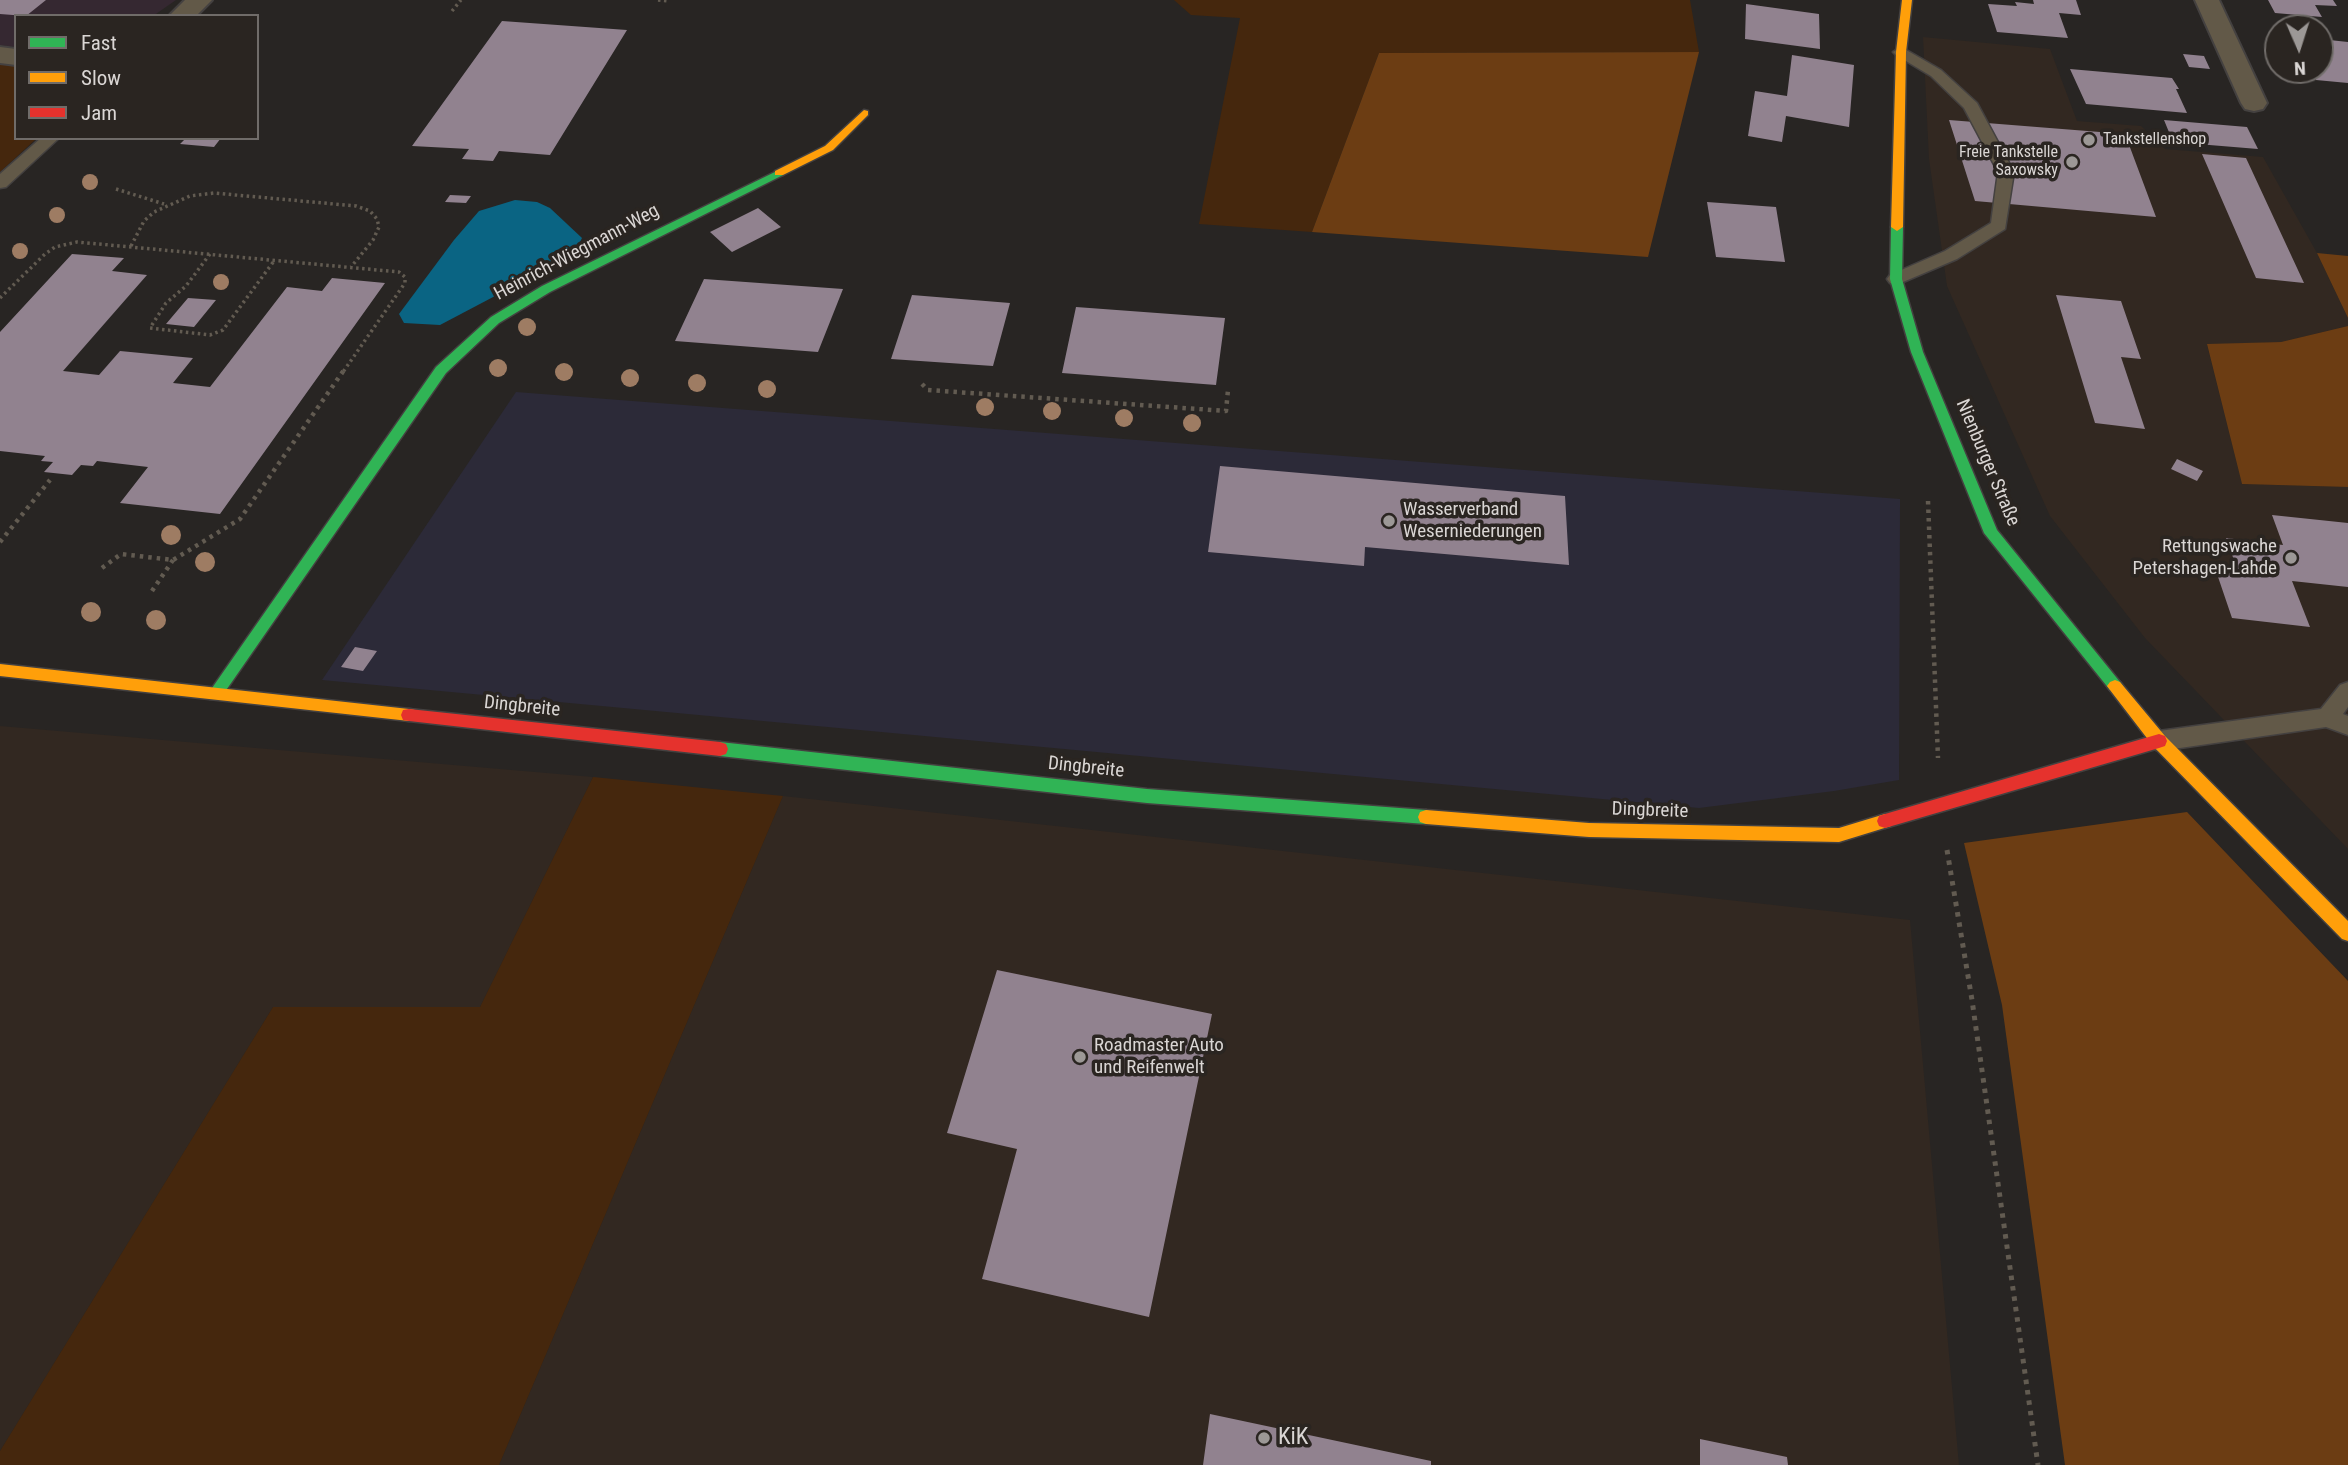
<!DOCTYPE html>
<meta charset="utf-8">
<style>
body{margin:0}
#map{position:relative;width:2348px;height:1465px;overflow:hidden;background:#282523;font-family:"Roboto Condensed",sans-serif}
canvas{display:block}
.legend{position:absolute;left:14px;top:14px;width:245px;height:126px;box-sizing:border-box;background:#2a2521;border:2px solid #706c69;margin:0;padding:9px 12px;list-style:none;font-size:21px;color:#dad6d4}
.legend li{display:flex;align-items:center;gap:14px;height:35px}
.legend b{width:35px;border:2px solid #706c69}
.north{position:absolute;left:2264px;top:14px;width:70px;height:70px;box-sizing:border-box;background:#2a2521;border:2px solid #706c69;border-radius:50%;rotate:177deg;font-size:19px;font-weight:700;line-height:28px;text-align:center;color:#dad6d4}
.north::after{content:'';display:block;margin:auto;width:24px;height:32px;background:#9c9896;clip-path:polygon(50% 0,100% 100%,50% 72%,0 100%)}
</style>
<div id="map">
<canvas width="2348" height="1465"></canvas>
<ul class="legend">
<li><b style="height:9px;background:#30b455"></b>Fast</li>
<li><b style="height:9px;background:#ff9f0a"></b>Slow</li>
<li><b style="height:9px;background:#e5322d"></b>Jam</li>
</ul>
<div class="north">N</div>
</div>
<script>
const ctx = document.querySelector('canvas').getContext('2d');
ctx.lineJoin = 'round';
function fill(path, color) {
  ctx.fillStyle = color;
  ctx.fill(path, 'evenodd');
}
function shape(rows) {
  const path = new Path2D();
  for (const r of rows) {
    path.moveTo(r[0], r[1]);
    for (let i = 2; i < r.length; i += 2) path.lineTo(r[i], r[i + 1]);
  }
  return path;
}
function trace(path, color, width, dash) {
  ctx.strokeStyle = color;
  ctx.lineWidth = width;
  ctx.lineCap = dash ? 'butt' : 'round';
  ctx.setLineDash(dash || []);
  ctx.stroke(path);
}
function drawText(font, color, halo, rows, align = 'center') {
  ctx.font = font + ' "Roboto Condensed",sans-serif';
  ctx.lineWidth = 7;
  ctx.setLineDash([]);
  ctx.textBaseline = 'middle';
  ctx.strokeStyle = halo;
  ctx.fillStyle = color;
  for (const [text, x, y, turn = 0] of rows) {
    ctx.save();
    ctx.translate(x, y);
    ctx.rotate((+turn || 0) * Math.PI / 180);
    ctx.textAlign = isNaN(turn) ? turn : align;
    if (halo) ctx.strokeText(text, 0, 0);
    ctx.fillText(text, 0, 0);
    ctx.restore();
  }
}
fill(shape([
 [1923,37,2050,49,2077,121,2141,126,2165,149,2263,157,2317,253,2348,318,2348,326,2281,342,2207,345,2242,484,2348,487,2348,849,2145,638,2050,516,1947,286,1929,159],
 [0,726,593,777,480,1007,273,1007,0,1451],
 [783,796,1910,920,1959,1465,499,1465]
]), '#322821');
fill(shape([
 [516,392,1900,499,1899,780,1834,791,1699,808,322,680]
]), '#2c2a38');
fill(shape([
 [0,0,176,0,153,16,16,16,16,47,0,45]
]), '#352831');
fill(shape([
 [1174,0,1690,0,1699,52,1379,53,1312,232,1199,224,1240,18,1191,15],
 [0,64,16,66,16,138,37,138,0,172],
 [593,777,783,796,499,1465,0,1465,0,1451,273,1007,480,1007]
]), '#45270d');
fill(shape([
 [1699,52,1648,257,1312,232,1379,53],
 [2317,253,2348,256,2348,318],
 [2348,326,2348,487,2242,484,2207,344,2281,342],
 [2187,812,2348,981,2348,1465,2065,1465,2002,1005,1964,843]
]), '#6c3d13');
fill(shape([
 [515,200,537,202,550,208,582,238,577,248,552,266,440,325,404,323,399,314,454,240,479,211]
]), '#0a6483');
fill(shape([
 [0,0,46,0,26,16,0,14],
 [2033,0,2076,0,2081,15,2059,13,2068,38,1997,32,1988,4,2017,6,2015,2,2034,4],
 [2268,0,2333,0,2337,6,2315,5,2322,17,2275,13],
 [1746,4,1819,14,1820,49,1745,39],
 [502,21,627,30,550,155,499,151,493,161,462,159,469,149,412,146],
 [2320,39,2348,42,2348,83,2316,80,2311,70,2320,70,2320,49,2323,49],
 [2183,54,2204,56,2210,69,2189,67],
 [1792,55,1854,65,1849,127,1786,116,1782,142,1748,136,1755,91,1787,96],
 [2070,69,2172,78,2179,89,2176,89,2187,113,2086,104],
 [1949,120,2125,134,2156,217,1975,201],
 [2164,120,2247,127,2258,149,2173,142],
 [186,138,221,138,214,147,180,144],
 [2202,154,2246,158,2304,283,2256,278],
 [450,195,471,196,466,203,445,202],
 [1707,202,1776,207,1785,262,1716,257],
 [758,208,781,227,732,252,710,232],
 [72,254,124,258,112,271,147,275,63,371,99,375,120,351,193,358,173,383,210,387,287,287,322,291,332,278,385,283,220,514,120,503,148,467,97,461,93,466,81,465,72,475,44,472,53,462,41,461,45,456,0,451,0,332],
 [704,279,843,289,818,352,675,341],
 [912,295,1010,303,993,366,891,359],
 [2056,295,2121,301,2141,359,2121,357,2145,429,2095,423],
 [188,298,216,300,194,327,166,324],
 [1076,307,1225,318,1216,385,1062,373],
 [2177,459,2203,471,2197,481,2171,469],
 [1220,466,1565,496,1569,565,1365,547,1364,566,1208,552],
 [2272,515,2348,523,2348,587,2292,581,2310,627,2232,618,2216,571,2239,574,2226,538,2283,545],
 [355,647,377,651,363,671,341,667],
 [997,970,1212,1014,1149,1317,982,1279,1017,1149,947,1133],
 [1210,1414,1431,1461,1431,1465,1203,1465],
 [1700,1439,1787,1457,1788,1465,1700,1465]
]), '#91828f');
const lane = shape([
 [1901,47,1941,70,1977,103,2014,172,2005,229,1957,259,1896,285,1890,283,1887,279,1890,275,1945,251,1991,223,1998,172,1964,108,1931,76,1896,55,1893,52,1901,47],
 [41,138,59,138,6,187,0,188,0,174,41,138],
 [2348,682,2348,707,2343,714,2348,716,2348,735,2326,727,2159,751,2151,748,2148,741,2151,734,2159,731,2321,709,2340,685,2348,682]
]);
const street = shape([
 [185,0,212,0,196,16,169,16,185,0],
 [2195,0,2219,0,2267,103,2263,109,2254,111,2245,109,2241,103,2195,0],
 [0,47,16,49,16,65,0,63,0,47]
]);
const fast = shape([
 [779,170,783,171,783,175,550,292,499,323,446,373,220,699,210,699,207,695,210,691,436,367,491,317,542,286,779,170],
 [1897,223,1903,227,1902,279,1923,352,1997,530,2120,682,2123,686,2120,690,2110,690,1984,533,1911,352,1890,279,1891,227,1897,223],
 [720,742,1147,789,1426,810,1432,812,1434,817,1432,822,1426,824,1147,803,720,756,714,754,712,749,714,744,720,742]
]);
const slow = shape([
 [1902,0,1912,0,1906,52,1903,227,1897,231,1891,227,1896,52,1902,0],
 [864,110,868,111,868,115,833,150,783,175,775,175,775,171,825,146,864,110],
 [0,664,409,709,415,710,417,715,415,720,409,721,0,676,0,664],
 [2115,680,2120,682,2165,736,2348,921,2348,941,2342,939,2153,746,2110,690,2107,686,2110,682,2115,680],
 [1426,810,1589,823,1839,828,1885,814,1891,816,1893,821,1891,826,1839,842,1589,837,1426,824,1420,822,1418,817,1420,812,1426,810]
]);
const jam = shape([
 [409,709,720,742,726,744,728,749,726,754,720,756,409,721,403,720,401,715,403,710,409,709],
 [2159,734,2165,736,2167,741,2165,746,2159,748,1885,828,1879,826,1877,821,1879,816,1885,814,2159,734]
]);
trace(lane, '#444140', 3);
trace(street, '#444140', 4);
trace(fast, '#444140', 3);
trace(slow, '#444140', 3);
trace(jam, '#444140', 3);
trace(shape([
 [658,0,668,1],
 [452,11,461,0],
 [116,189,164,204],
 [131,246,144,221,154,212,190,196,214,193,356,206,370,211,377,219,379,227,373,240,351,267],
 [210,254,186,286,166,303,150,328,210,335,223,330,274,261],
 [0,298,45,254,55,247,77,242,399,272,405,277,405,283,343,372]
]), '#625b51', 3.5, [2.5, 3.5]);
trace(shape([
 [922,384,928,390,1226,411,1228,390],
 [1928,501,1938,758],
 [0,542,50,480],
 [102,568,121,554,173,560,240,519,344,370],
 [152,591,173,560]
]), '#625b51', 4.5, [3.5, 5]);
trace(shape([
 [1947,850,1972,1000,2038,1465]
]), '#625b51', 5, [4.5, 6]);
fill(lane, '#625948');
fill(street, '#625948');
fill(fast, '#30b455');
fill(slow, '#ff9f0a');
fill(jam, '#e5322d');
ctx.fillStyle = '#9e7c63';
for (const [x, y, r] of [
 [90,182,8],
 [57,215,8],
 [20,251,8],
 [221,282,8],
 [527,327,9],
 [498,368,9],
 [564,372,9],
 [630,378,9],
 [697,383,9],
 [767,389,9],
 [985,407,9],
 [1052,411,9],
 [1124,418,9],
 [1192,423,9],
 [171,535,10],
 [205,562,10],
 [91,612,10],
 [156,620,10]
]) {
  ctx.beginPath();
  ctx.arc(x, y, r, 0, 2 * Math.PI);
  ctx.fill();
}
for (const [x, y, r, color] of [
 [2089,140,7,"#9c9896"],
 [2072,162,7,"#9c9896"],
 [1389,521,7,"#9c9896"],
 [2291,558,7,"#9c9896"],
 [1080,1057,7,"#9c9896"],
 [1264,1438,7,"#9c9896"]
]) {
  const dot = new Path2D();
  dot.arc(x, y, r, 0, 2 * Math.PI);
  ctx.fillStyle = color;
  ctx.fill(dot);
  trace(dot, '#2a2521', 2.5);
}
drawText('16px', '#dad6d4', '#2a2521', [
 ["Tankstellenshop",2103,140],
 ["Freie Tankstelle",2058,153,"right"],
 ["Saxowsky",2058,171,"right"]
], 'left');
drawText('19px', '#dad6d4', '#2a2521', [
 ["Heinrich-Wiegmann-Weg",577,253,-28],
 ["Nienburger Straße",1987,463,67],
 ["Dingbreite",522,707,6],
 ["Dingbreite",1086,768,6],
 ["Dingbreite",1650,811,2]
]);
drawText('19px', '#dad6d4', '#2a2521', [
 ["Wasserverband",1403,510],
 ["Weserniederungen",1403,532],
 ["Rettungswache",2277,547,"right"],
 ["Petershagen-Lahde",2277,569,"right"],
 ["Roadmaster Auto",1094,1046],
 ["und Reifenwelt",1094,1068]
], 'left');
drawText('23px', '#dad6d4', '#2a2521', [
 ["KiK",1278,1438]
], 'left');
</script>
